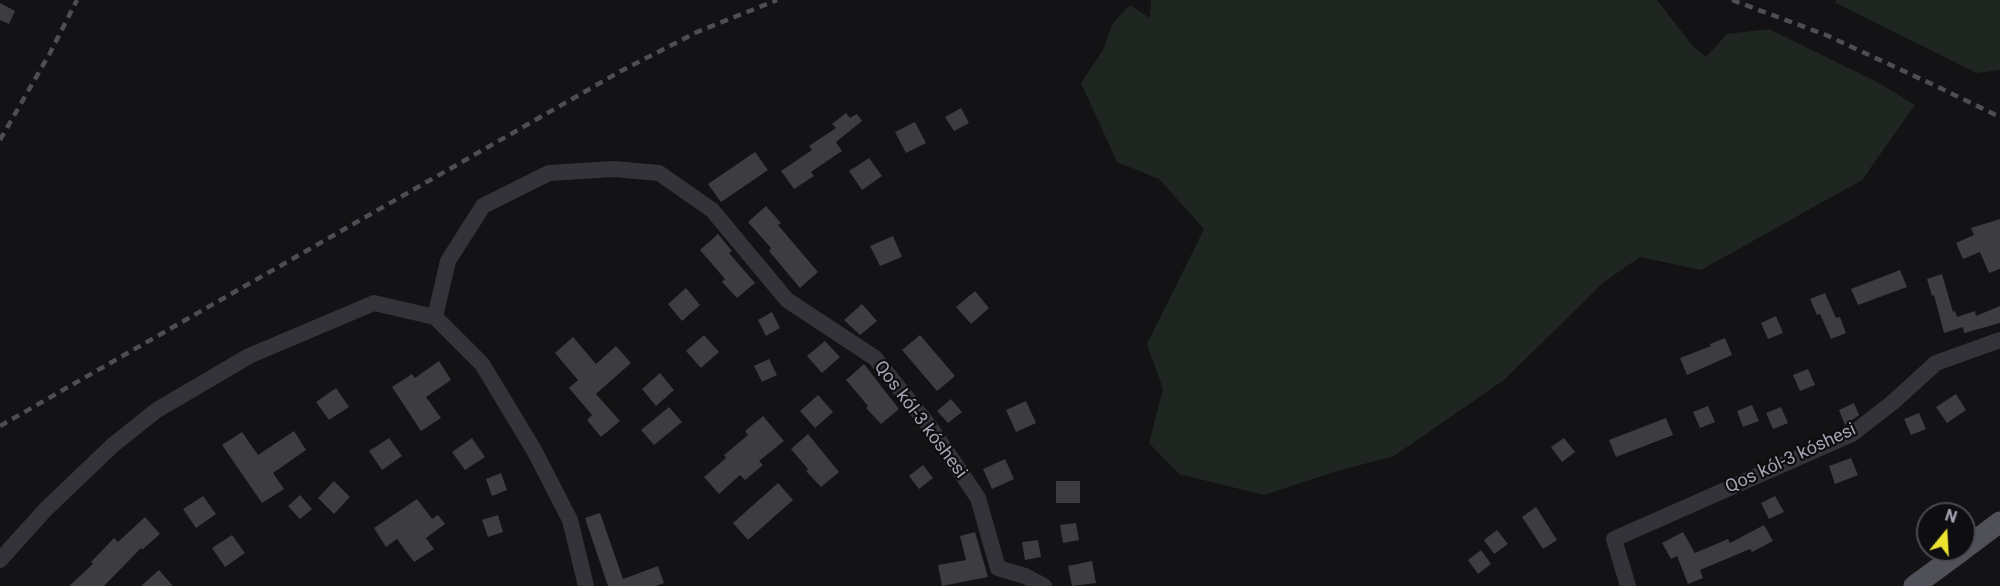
<!DOCTYPE html>
<meta charset="utf-8">
<style>
body{margin:0}
#map{position:relative;width:2000px;height:586px;overflow:hidden;background:#131214;font-family:Roboto,sans-serif}
canvas{display:block}
.north{position:absolute;left:1916px;top:502px;width:60px;height:60px;box-sizing:border-box;background:#0e0d0f;border:2px solid #4a4a51;border-radius:50%;rotate:18deg;font-size:16px;font-weight:700;line-height:24px;text-align:center;color:#a4a5b4}
.north::after{content:'';display:block;margin:auto;width:21px;height:27px;background:#ece232;clip-path:polygon(50% 0,100% 100%,50% 72%,0 100%)}
</style>
<div id="map">
<canvas width="2000" height="586"></canvas>
<div class="north">N</div>
</div>
<script>
const ctx = document.querySelector('canvas').getContext('2d');
ctx.lineJoin = 'round';
function fill(path, color) {
  ctx.fillStyle = color;
  ctx.fill(path, 'evenodd');
}
function shape(rows) {
  const path = new Path2D();
  for (const r of rows) {
    path.moveTo(r[0], r[1]);
    for (let i = 2; i < r.length; i += 2) path.lineTo(r[i], r[i + 1]);
  }
  return path;
}
function trace(path, color, width, dash) {
  ctx.strokeStyle = color;
  ctx.lineWidth = width;
  ctx.lineCap = dash ? 'butt' : 'round';
  ctx.setLineDash(dash || []);
  ctx.stroke(path);
}
function drawText(font, color, halo, rows, align = 'center') {
  ctx.font = font + ' Roboto,sans-serif';
  ctx.lineWidth = 4.5;
  ctx.setLineDash([]);
  ctx.textBaseline = 'middle';
  ctx.strokeStyle = halo;
  ctx.fillStyle = color;
  for (const [text, x, y, turn = 0] of rows) {
    ctx.save();
    ctx.translate(x, y);
    ctx.rotate((+turn || 0) * Math.PI / 180);
    ctx.textAlign = isNaN(turn) ? turn : align;
    if (halo) ctx.strokeText(text, 0, 0);
    ctx.fillText(text, 0, 0);
    ctx.restore();
  }
}
fill(shape([
 [1151,0,1657,0,1692,45,1706,57,1727,34,1769,29,1877,82,1915,105,1862,180,1701,270,1640,257,1604,282,1504,380,1394,456,1334,472,1264,495,1179,474,1149,443,1163,389,1147,344,1204,229,1159,179,1117,162,1081,83,1103,50,1113,23,1130,5,1150,18],
 [1836,0,2000,0,2000,70,1977,73,1836,3]
]), '#1f2622');
fill(shape([
 [0,3,15,11,9,24,0,20],
 [961,108,969,123,954,131,945,117],
 [846,113,850,118,857,114,862,121,836,142,842,151,811,172,814,176,794,189,781,171,812,150,809,146,836,128,832,124],
 [915,122,926,143,906,153,895,132],
 [755,152,768,170,721,202,708,184],
 [869,158,882,176,862,190,849,171],
 [766,206,781,223,778,225,818,272,800,288,769,251,771,248,748,222],
 [2000,219,2000,269,1989,273,1980,252,1963,259,1956,243,1974,235,1971,228],
 [718,234,732,251,729,253,755,283,737,298,722,282,725,279,700,250],
 [893,236,902,257,880,266,870,246],
 [1900,270,1907,287,1858,305,1851,289],
 [1942,274,1953,312,1955,311,1957,317,1975,311,1976,316,2000,306,2000,323,1964,333,1963,327,1944,333,1934,295,1932,296,1927,279],
 [686,288,700,305,682,321,668,304],
 [975,291,989,308,971,324,956,307],
 [1825,293,1836,318,1840,317,1846,333,1831,339,1820,314,1817,315,1810,299],
 [862,304,877,321,860,335,844,320],
 [772,312,780,328,766,336,758,320],
 [1776,316,1783,333,1768,339,1761,323],
 [704,335,719,352,701,368,686,351],
 [920,335,955,376,937,391,902,350],
 [573,337,596,364,616,346,631,363,596,394,620,421,601,437,587,420,592,415,569,388,578,380,555,353],
 [1725,338,1732,355,1687,375,1680,358,1711,346,1710,344],
 [825,341,840,357,822,373,807,356],
 [769,359,777,375,762,382,754,366],
 [439,361,451,380,426,397,441,418,421,431,392,387,412,374,415,378],
 [864,364,899,409,881,424,866,408,868,406,846,380],
 [1808,369,1815,385,1800,391,1793,375],
 [660,373,674,390,656,406,642,389],
 [336,388,349,407,329,420,316,402],
 [1956,394,1966,410,1947,423,1936,407],
 [818,395,833,412,815,428,800,411],
 [951,399,962,412,948,423,937,411],
 [1026,401,1036,423,1016,432,1006,410],
 [1854,403,1859,415,1845,425,1839,410],
 [1752,405,1759,421,1743,427,1737,411],
 [1708,406,1715,422,1700,428,1693,412],
 [669,407,682,422,654,445,641,430],
 [1781,407,1788,423,1773,429,1766,413],
 [1919,413,1926,429,1911,435,1904,419],
 [763,416,784,441,759,461,763,465,745,480,740,475,719,494,704,477,726,458,724,455,748,435,745,431],
 [1666,418,1673,435,1616,457,1609,440],
 [294,431,306,450,273,473,284,489,262,503,222,445,242,432,258,455],
 [808,434,839,472,821,487,806,471,808,469,791,449],
 [389,438,402,456,382,470,369,451],
 [472,438,485,457,465,470,452,452],
 [1564,438,1575,452,1562,462,1551,447],
 [1851,458,1858,475,1835,484,1829,466],
 [1005,459,1014,479,992,489,983,469],
 [923,465,933,478,919,489,909,476],
 [501,473,507,490,492,496,486,479],
 [334,481,350,497,334,514,318,498],
 [1056,481,1080,481,1080,503,1056,503],
 [778,483,793,500,748,540,733,523],
 [300,495,312,509,300,519,288,506],
 [203,496,216,514,196,528,183,509],
 [1775,496,1784,512,1769,519,1761,503],
 [417,499,432,519,438,515,445,524,426,538,434,549,414,562,397,539,386,547,374,528],
 [1536,507,1557,540,1543,549,1522,517],
 [600,513,623,579,658,566,664,583,656,586,608,586,585,518],
 [498,515,503,532,488,537,482,520],
 [145,517,160,534,142,550,141,548,104,586,69,586,93,564,91,562,114,538,118,542],
 [1076,523,1079,540,1063,543,1060,525],
 [1764,525,1773,541,1752,552,1750,549,1700,570,1703,578,1688,584,1677,556,1671,559,1662,543,1683,532,1695,553,1728,539,1730,543],
 [1497,530,1508,544,1494,554,1484,540],
 [975,532,988,577,942,586,938,565,966,560,960,536],
 [232,535,245,553,225,567,212,548],
 [1038,540,1041,557,1025,560,1022,542],
 [1481,550,1491,564,1478,574,1468,560],
 [1092,561,1096,583,1072,586,1068,566],
 [159,570,173,586,141,586]
]), '#3d3c41');
trace(shape([
 [435,317,448,261,483,206,549,173,614,169,659,173,712,210,787,300,875,358,930,427,978,498,998,568,1025,576,1044,586],
 [0,560,46,509,113,445,157,410,249,356,374,303,435,317,482,364,534,450,570,520,586,586],
 [1628,586,1614,539,1852,434,1892,403,1936,363,2000,340]
]), '#343339', 16);
trace(shape([
 [1964,549,2000,522],
 [1914,586,1963,550]
]), '#505058', 21);
trace(shape([
 [1732,0,1826,35,1936,86,2000,117],
 [0,140,50,53,77,0],
 [0,426,621,71,697,32,777,0]
]), '#4d4d54', 4.5, [8, 6]);
drawText('18px', '#a4a5b4', '#0e0d0f', [
 ["Qos kól-3 kóshesi",920,420,53],
 ["Qos kól-3 kóshesi",1791,459,-25]
]);
</script>
